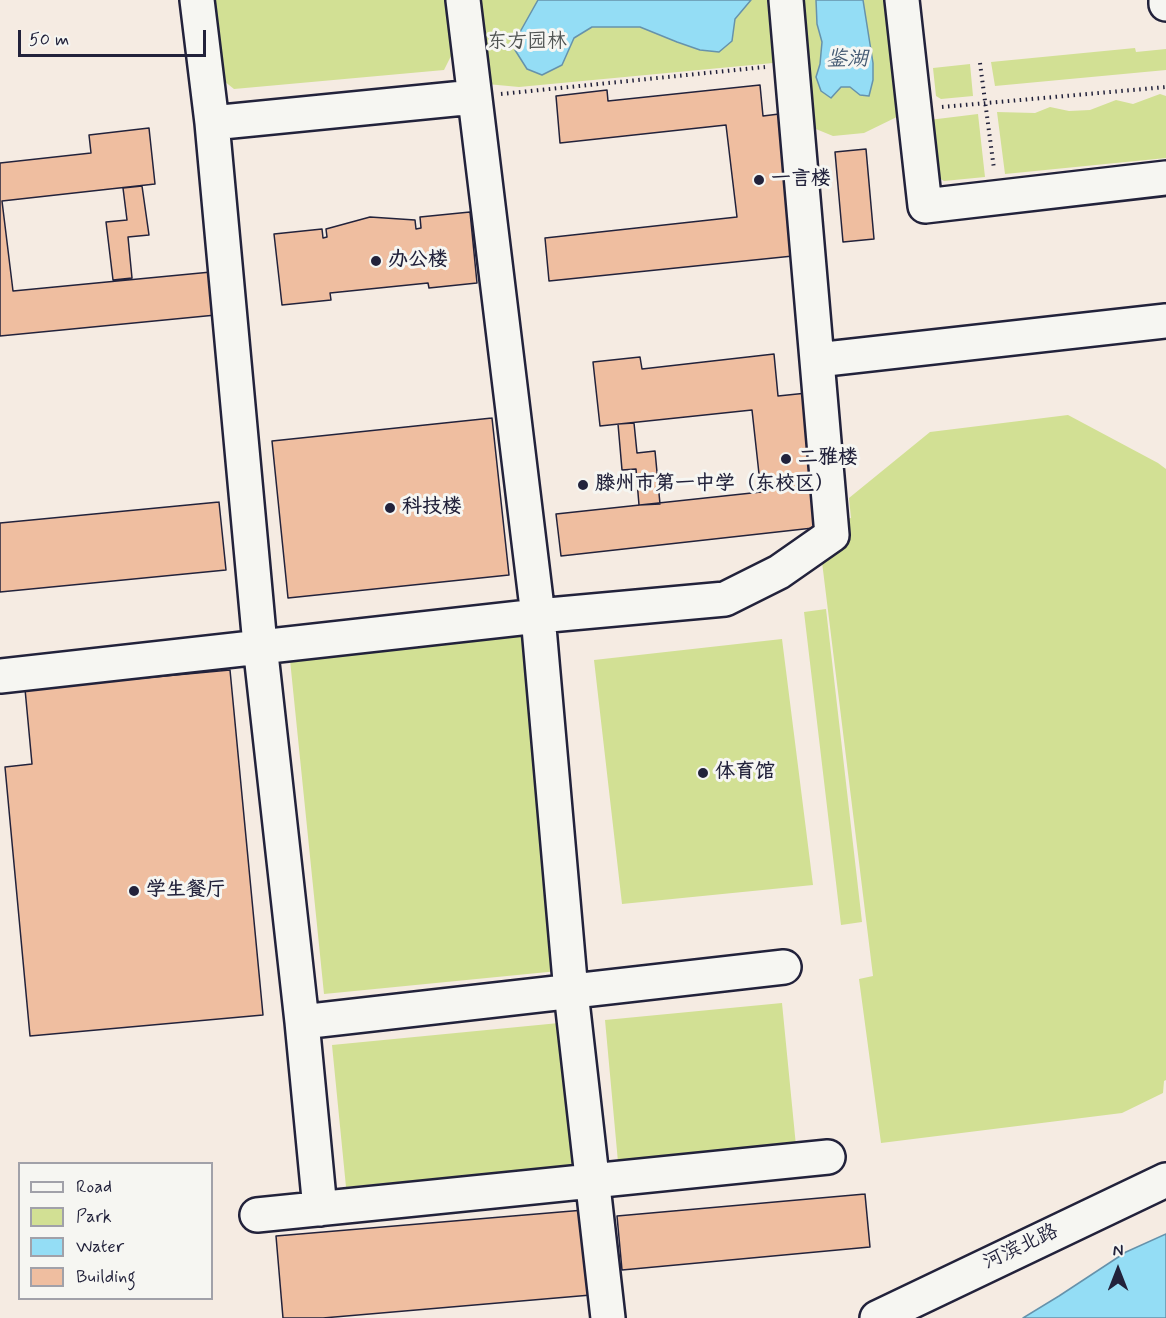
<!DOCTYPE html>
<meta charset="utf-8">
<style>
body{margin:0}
#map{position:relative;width:1166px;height:1318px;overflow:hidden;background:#f5ebe2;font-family:Mynerve,sans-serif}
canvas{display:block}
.legend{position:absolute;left:18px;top:1162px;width:195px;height:138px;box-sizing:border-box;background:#f6f6f2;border:2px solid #a1a1a9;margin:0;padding:8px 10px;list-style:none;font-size:18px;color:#22223b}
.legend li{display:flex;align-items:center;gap:12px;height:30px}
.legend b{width:30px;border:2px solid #a1a1a9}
.north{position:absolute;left:1088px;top:1240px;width:60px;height:60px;-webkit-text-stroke:4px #f6f6f2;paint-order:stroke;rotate:0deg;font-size:16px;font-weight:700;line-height:24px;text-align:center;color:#22223b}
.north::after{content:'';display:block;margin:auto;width:21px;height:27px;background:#22223b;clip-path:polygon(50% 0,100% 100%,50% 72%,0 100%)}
.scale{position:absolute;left:18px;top:30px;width:188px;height:27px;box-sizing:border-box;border:3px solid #22223b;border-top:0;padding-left:8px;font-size:18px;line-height:21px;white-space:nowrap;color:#22223b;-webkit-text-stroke:4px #f6f6f2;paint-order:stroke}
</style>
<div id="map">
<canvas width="1166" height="1318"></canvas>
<ul class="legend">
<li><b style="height:8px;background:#f6f6f2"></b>Road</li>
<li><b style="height:16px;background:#d2e094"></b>Park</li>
<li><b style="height:16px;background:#94ddf5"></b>Water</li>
<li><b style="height:16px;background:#efbea0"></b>Building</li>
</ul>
<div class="north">N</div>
<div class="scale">50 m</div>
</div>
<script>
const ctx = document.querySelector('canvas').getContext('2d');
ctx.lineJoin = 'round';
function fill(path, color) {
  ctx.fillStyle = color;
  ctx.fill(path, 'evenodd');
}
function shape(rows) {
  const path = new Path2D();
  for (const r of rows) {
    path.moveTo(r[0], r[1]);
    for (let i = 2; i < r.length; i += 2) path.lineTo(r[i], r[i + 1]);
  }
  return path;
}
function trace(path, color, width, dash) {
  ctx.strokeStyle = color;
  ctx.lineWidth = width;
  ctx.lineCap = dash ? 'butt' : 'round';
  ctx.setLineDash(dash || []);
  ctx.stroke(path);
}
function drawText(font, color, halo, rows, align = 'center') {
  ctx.font = font + ' Mynerve,"LXGW WenKai TC",sans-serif';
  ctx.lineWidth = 6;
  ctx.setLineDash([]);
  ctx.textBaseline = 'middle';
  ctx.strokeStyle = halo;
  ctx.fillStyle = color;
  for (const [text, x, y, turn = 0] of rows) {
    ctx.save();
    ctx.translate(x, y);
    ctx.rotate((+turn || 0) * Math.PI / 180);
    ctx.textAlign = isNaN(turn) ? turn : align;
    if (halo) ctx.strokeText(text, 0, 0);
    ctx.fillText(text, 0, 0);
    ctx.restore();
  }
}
fill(shape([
 [215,0,449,0,455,48,444,70,234,89,224,81],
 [477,0,767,0,773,63,519,87,487,84],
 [798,0,893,0,905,113,864,133,833,136,811,127],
 [1135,48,1136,52,1166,49,1166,70,995,86,991,62],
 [970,64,973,96,941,99,936,96,933,68],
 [1160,94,1166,96,1166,158,1005,174,997,112,1035,113,1050,107,1069,111,1090,110,1116,100,1133,104],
 [978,114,985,177,944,181,936,176,929,120],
 [1068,415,1158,463,1166,469,1166,1080,1164,1081,1163,1093,1122,1113,881,1143,859,979,873,976,822,562,844,549,841,520,851,518,849,498,930,432],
 [826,609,862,922,841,925,804,612],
 [524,636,558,971,324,994,290,660],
 [782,639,813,885,622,904,594,660],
 [782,1003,796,1146,618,1162,605,1020],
 [559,1023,573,1165,346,1187,332,1045]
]), '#d2e094');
const water = shape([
 [538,0,751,0,735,19,732,41,719,52,700,50,677,42,640,27,592,27,574,38,562,65,542,75,527,69,515,50,520,32,538,0],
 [816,0,863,0,873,63,873,80,869,96,860,95,850,87,841,87,831,98,821,91,816,77,820,64,822,42,817,24,816,0],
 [1166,1234,1166,1318,1023,1318,1059,1296,1126,1252,1166,1234]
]);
fill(water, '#94ddf5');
trace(water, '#6692ab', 1.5);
const building = shape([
 [760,85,763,116,779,114,793,256,549,281,545,238,737,217,726,125,560,143,556,96,607,90,608,101,760,85],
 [149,128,155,184,2,201,13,291,211,272,216,315,0,336,0,163,91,153,89,135,149,128],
 [866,149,874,239,843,242,835,152,866,149],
 [142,186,149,235,128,237,132,278,113,280,106,222,127,220,123,188,142,186],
 [470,212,477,283,429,288,428,283,330,293,331,300,282,305,274,234,322,229,323,238,327,237,326,229,370,217,415,220,416,229,421,228,420,217,470,212],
 [774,354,778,396,807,393,822,527,561,556,556,514,761,492,752,410,600,426,593,362,640,357,642,369,774,354],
 [492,418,509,575,288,598,272,441,492,418],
 [634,423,637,453,655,451,660,504,639,505,636,469,622,470,618,424,634,423],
 [219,502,226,570,0,592,0,523,219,502],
 [230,670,263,1015,30,1036,5,767,32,764,25,689,230,670],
 [865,1194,870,1247,622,1270,617,1216,865,1194],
 [584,1210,591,1295,323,1318,283,1318,276,1236,584,1210]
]);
fill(building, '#efbea0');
trace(building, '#22223b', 1.5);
const minor = shape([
 [197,0,212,123,260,645,302,1022,320,1209],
 [463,0,538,616,571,992,608,1318],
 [902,0,925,206,1166,178],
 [1166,0,1166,4],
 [212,123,474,97],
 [817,360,1166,321],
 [0,676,538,616,725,599,779,572,832,535,786,0],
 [302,1022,784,967],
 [257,1215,828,1157],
 [877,1318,1166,1180]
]);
trace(minor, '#22223b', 38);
trace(shape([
 [980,63,994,169],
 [501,94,765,67],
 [942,107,1166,87]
]), '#22223b', 4, [1.5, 4.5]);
trace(minor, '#f6f6f2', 33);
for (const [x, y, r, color] of [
 [759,180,6,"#22223b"],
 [376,261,6,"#22223b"],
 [786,459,6,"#22223b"],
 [583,485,6,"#22223b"],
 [390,508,6,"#22223b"],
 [703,773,6,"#22223b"],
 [134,891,6,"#22223b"]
]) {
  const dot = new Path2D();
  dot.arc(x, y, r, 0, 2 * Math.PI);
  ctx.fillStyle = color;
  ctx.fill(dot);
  trace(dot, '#f6f6f2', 2);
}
drawText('20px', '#4e5251', '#f6f6f2', [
 ["东方园林",527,43]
]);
drawText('bold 20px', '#22223b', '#f6f6f2', [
 ["一言楼",771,180],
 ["办公楼",388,261],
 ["二雅楼",798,459],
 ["滕州市第一中学（东校区）",595,485],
 ["科技楼",402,508],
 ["体育馆",715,773],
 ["学生餐厅",146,891]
], 'left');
drawText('20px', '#22223b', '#f6f6f2', [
 ["河滨北路",1021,1248,-25]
]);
drawText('italic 21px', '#445a73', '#f6f6f2', [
 ["鉴湖",847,61]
]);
</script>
